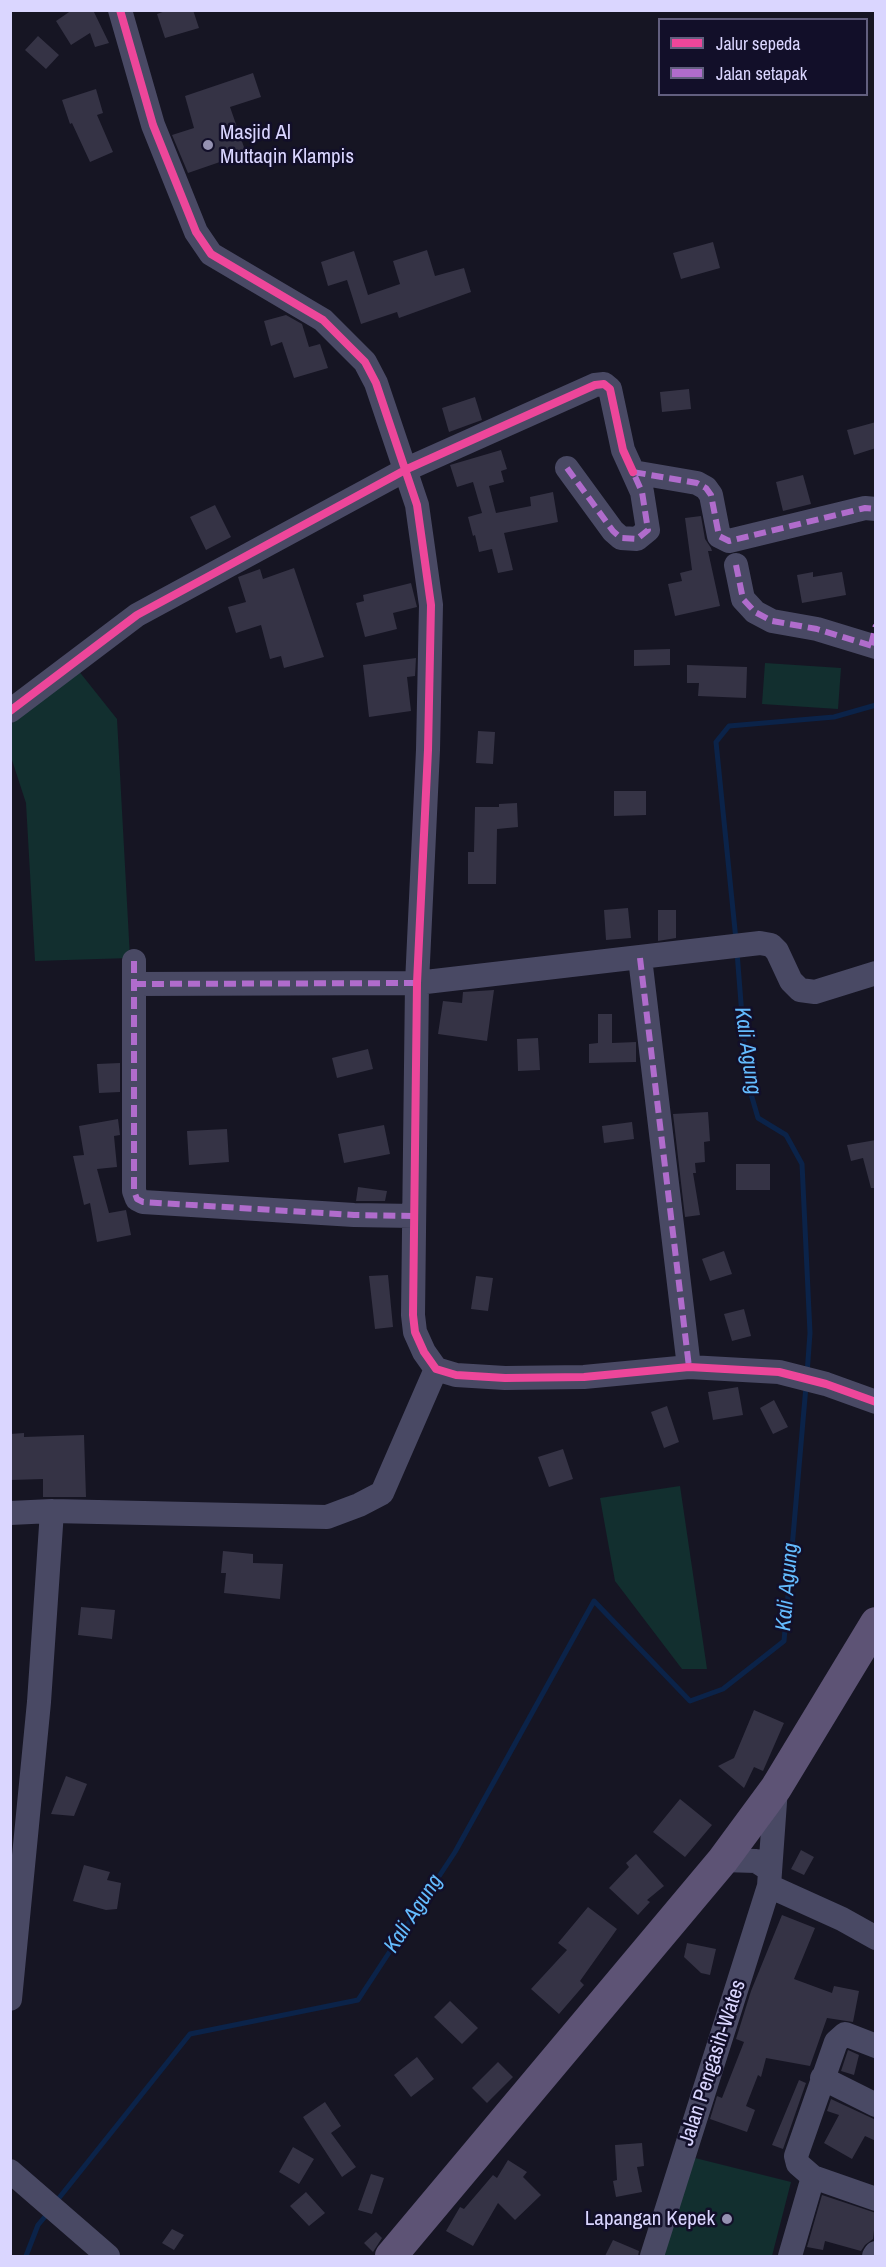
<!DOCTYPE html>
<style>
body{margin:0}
#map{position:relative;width:886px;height:2267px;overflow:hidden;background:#161523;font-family:"Archivo Narrow",sans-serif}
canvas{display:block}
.frame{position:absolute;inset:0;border:12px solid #dad6ff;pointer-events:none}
.legend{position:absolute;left:658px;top:18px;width:210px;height:78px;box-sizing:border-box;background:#120f29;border:2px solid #625f7f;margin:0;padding:8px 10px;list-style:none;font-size:18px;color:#dad6ff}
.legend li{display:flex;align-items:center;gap:12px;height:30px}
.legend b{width:30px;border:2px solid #625f7f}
</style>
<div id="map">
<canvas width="886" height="2267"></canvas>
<div class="frame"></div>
<ul class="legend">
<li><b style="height:8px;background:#ed469a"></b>Jalur sepeda</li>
<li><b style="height:8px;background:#b06ccc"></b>Jalan setapak</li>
</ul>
</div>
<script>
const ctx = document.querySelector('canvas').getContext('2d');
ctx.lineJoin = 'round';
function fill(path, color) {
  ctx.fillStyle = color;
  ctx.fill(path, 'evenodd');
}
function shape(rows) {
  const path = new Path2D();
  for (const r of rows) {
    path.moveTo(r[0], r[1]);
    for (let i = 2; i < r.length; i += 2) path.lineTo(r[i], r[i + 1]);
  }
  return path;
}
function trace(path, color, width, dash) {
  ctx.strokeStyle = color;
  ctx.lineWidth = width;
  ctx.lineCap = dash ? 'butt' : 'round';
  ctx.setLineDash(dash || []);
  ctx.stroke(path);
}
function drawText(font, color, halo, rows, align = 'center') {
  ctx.font = font + ' "Archivo Narrow",sans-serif';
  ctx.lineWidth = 5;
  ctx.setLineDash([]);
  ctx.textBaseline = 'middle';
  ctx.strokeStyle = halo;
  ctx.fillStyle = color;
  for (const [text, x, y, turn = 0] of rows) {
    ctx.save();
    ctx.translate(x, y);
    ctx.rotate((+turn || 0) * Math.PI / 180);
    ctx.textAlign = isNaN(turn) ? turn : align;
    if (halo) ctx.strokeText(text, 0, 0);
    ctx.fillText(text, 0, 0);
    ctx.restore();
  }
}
fill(shape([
 [765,663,841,668,838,709,762,704],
 [78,670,117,719,130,958,35,961,26,803,11,757,10,725],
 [680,1486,707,1669,682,1669,615,1581,600,1498],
 [691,2157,791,2182,772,2256,659,2256]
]), '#122f2f');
trace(shape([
 [736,940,716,742,729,726,834,717,876,705],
 [737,952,747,1080,758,1118,786,1135,802,1164,810,1333,807,1374],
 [55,2203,190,2034,358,2000,455,1852,594,1601,690,1701,723,1689,784,1641,806,1386],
 [26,2256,38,2225,48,2213]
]), '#0b2349', 5);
fill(shape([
 [72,10,93,10,109,43,95,47,90,33,71,45,56,21],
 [168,10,193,10,199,28,165,38,157,14],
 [38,36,59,55,46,69,25,50],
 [253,73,261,97,230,107,246,153,188,173,172,135,194,128,185,96],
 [96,89,103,113,97,115,113,152,90,162,72,123,70,124,62,100],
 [713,242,720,268,681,279,673,253],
 [427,250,435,276,464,268,471,292,399,318,397,312,361,324,347,280,328,286,321,262,354,251,368,295,400,284,393,261],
 [286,315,302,324,309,347,320,344,328,368,294,378,282,342,271,346,264,321],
 [689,389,691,409,662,412,660,392],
 [475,397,482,420,449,432,442,408],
 [876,422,876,448,854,455,847,430],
 [501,450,507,469,501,471,504,482,489,486,496,513,531,506,530,497,553,492,558,522,504,533,513,570,498,573,492,549,479,552,475,535,473,536,468,517,482,513,473,482,457,487,450,465],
 [803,475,811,504,783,511,776,482],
 [215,505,231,537,206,550,190,517],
 [701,516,705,539,711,548,712,551,708,551,720,606,675,616,668,584,682,581,680,573,692,570,685,518],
 [294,568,324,657,284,668,281,656,270,659,261,625,236,633,228,607,246,602,238,577,260,569,263,579],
 [813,572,813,577,842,572,846,595,802,603,797,575],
 [411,583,417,607,393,613,397,629,365,637,356,603,364,601,363,595],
 [670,649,670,665,634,666,634,650],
 [416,658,415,676,407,677,411,711,369,717,363,665],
 [687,665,747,667,746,698,698,696,699,683,687,683],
 [478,731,495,732,493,764,476,763],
 [614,791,646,791,646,815,614,816],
 [517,803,518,827,497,829,496,884,468,884,468,852,474,852,475,807,499,807,499,804],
 [628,908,631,938,606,940,604,910],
 [658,910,676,910,676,938,658,941],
 [494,990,487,1041,438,1034,443,1001,462,1003,463,992],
 [598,1014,612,1014,612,1043,636,1042,636,1062,589,1063,589,1044,598,1043],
 [538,1038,540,1070,518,1071,517,1039],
 [368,1049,373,1069,337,1078,332,1058],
 [120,1063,120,1092,99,1093,97,1064],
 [708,1112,710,1141,704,1142,705,1162,695,1163,696,1173,693,1173,700,1215,685,1217,673,1114],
 [118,1119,120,1135,114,1136,117,1167,97,1169,109,1213,126,1210,131,1235,97,1242,90,1203,84,1205,73,1156,84,1155,79,1126],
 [632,1122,634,1139,604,1143,602,1126],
 [384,1125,390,1154,344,1163,338,1134],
 [227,1129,229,1162,189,1165,187,1131],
 [876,1140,876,1188,871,1188,863,1158,851,1161,847,1145],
 [736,1164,770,1164,770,1190,736,1190],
 [358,1187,387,1191,385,1201,356,1201],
 [724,1251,732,1274,710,1281,702,1259],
 [388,1275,393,1327,375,1329,369,1276],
 [476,1276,493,1278,488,1311,471,1309],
 [744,1309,751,1336,732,1341,724,1314],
 [738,1387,743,1415,713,1420,708,1392],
 [774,1400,788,1427,773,1434,760,1408],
 [667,1406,679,1442,664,1448,651,1412],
 [24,1433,24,1437,84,1435,86,1497,43,1497,43,1479,10,1480,10,1434],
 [563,1449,573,1479,549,1487,538,1457],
 [223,1551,253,1554,253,1563,283,1564,280,1599,224,1593,226,1573,221,1573],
 [81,1607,115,1610,112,1639,78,1635],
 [754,1710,784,1723,763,1771,754,1767,744,1788,718,1766,734,1758],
 [66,1776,87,1784,74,1816,51,1814],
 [680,1799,712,1825,685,1857,653,1832],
 [801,1850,814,1857,804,1875,791,1869],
 [636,1854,664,1886,647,1900,650,1902,638,1915,609,1888,629,1867,626,1863],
 [84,1865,110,1872,107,1880,121,1883,117,1909,106,1910,73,1901],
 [588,1907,617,1929,580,1981,584,1985,559,2014,531,1989,567,1950,558,1943],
 [782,1915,815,1928,794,1979,832,1993,834,1986,859,1991,853,2022,827,2018,810,2066,766,2058,761,2077,758,2075,746,2106,755,2110,747,2132,710,2119,717,2096,722,2098,744,2042,736,2039,751,1991],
 [687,1943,716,1949,710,1975,701,1973,684,1957],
 [450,2001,478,2028,462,2044,434,2017],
 [848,2050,859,2055,854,2075,841,2071],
 [417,2057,434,2079,411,2097,394,2075],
 [498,2062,513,2077,487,2103,472,2088],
 [799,2080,806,2083,783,2149,772,2145],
 [831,2099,876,2120,876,2141,865,2136,852,2159,824,2143,839,2115,827,2111],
 [325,2102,341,2126,331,2133,356,2167,342,2177,303,2117],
 [642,2143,644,2166,637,2167,642,2192,616,2197,613,2181,617,2180,615,2145],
 [293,2147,314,2159,299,2184,279,2172],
 [508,2160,527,2172,523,2177,541,2195,515,2220,498,2203,473,2246,446,2231,460,2207,464,2209,493,2175,497,2178],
 [371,2174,384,2178,372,2214,358,2210],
 [306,2192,325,2213,309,2226,290,2206],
 [822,2195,876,2213,873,2239,865,2245,861,2251,825,2241,823,2250,807,2247],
 [172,2229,184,2235,174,2250,162,2243],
 [376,2232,382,2238,373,2252,364,2243],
 [613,2240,639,2251,638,2256,605,2256]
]), '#353345');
trace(shape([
 [120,10,153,125,196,232,211,254,323,320,365,362,376,383,417,505,431,605,428,750,417,983,413,1315,415,1332,424,1352,436,1369,456,1375,505,1378,584,1377,689,1367,779,1372,826,1384,876,1402],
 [567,468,613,531,621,538,637,539,648,530,642,492,633,472,697,483,706,488,711,495,719,536,729,541,865,508,876,509],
 [736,565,743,599,755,612,772,621,817,629,876,647],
 [10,711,137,615,407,469,595,385,604,384,610,389,623,450,633,472],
 [640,958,689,1367],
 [134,961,134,1191,137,1199,143,1202,354,1215,414,1216],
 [134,984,417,983,760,943,771,945,777,951,791,981,800,990,815,992,876,973],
 [10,1513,52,1511,327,1517,359,1505,382,1493,436,1369],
 [723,1860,756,1861,770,1870],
 [769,1886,842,1919,876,1938],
 [10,1999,39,1702,52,1511],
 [876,2046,845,2034,836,2042,796,2156,798,2164,813,2177,876,2199],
 [822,2078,876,2105],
 [10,2171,108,2256],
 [652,2256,769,1886,776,1788],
 [790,2256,813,2177],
 [874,2256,876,2253]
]), '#494964', 24);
trace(shape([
 [391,2256,723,1860,776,1788,876,1623]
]), '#5d5375', 32);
trace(shape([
 [567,468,613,531,621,538,637,539,648,530,642,492,633,472,697,483,706,488,711,495,719,536,729,541,865,508,876,509],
 [736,565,743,599,755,612,772,621,817,629,876,647],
 [871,645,876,625],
 [640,958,689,1367],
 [134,961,134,1191,137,1199,143,1202,354,1215,414,1216],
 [134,984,417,983]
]), '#b06ccc', 6, [12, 6]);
trace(shape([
 [120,10,153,125,196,232,211,254,323,320,365,362,376,383,417,505,431,605,428,750,417,983,413,1315,415,1332,424,1352,436,1369,456,1375,505,1378,584,1377,689,1367,779,1372,826,1384,876,1402],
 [10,711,137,615,407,469,595,385,604,384,610,389,623,450,633,472]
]), '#ed469a', 8);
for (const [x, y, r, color] of [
 [208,145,6,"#9592b2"],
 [727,2219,6,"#9592b2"]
]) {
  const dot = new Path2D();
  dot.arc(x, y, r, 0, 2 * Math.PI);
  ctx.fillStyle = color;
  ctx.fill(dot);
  trace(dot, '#120f29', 2);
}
drawText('21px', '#dad6ff', '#120f29', [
 ["Masjid Al",220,133],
 ["Muttaqin Klampis",220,157],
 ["Lapangan Kepek",715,2219,"right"]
], 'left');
drawText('21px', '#dad6ff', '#120f29', [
 ["Jalan Pengasih-Wates",713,2063,-72]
]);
drawText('italic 22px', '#64bcff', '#120f29', [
 ["Kali Agung",747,1051,82],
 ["Kali Agung",788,1587,-85],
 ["Kali Agung",414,1914,-57]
]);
</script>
